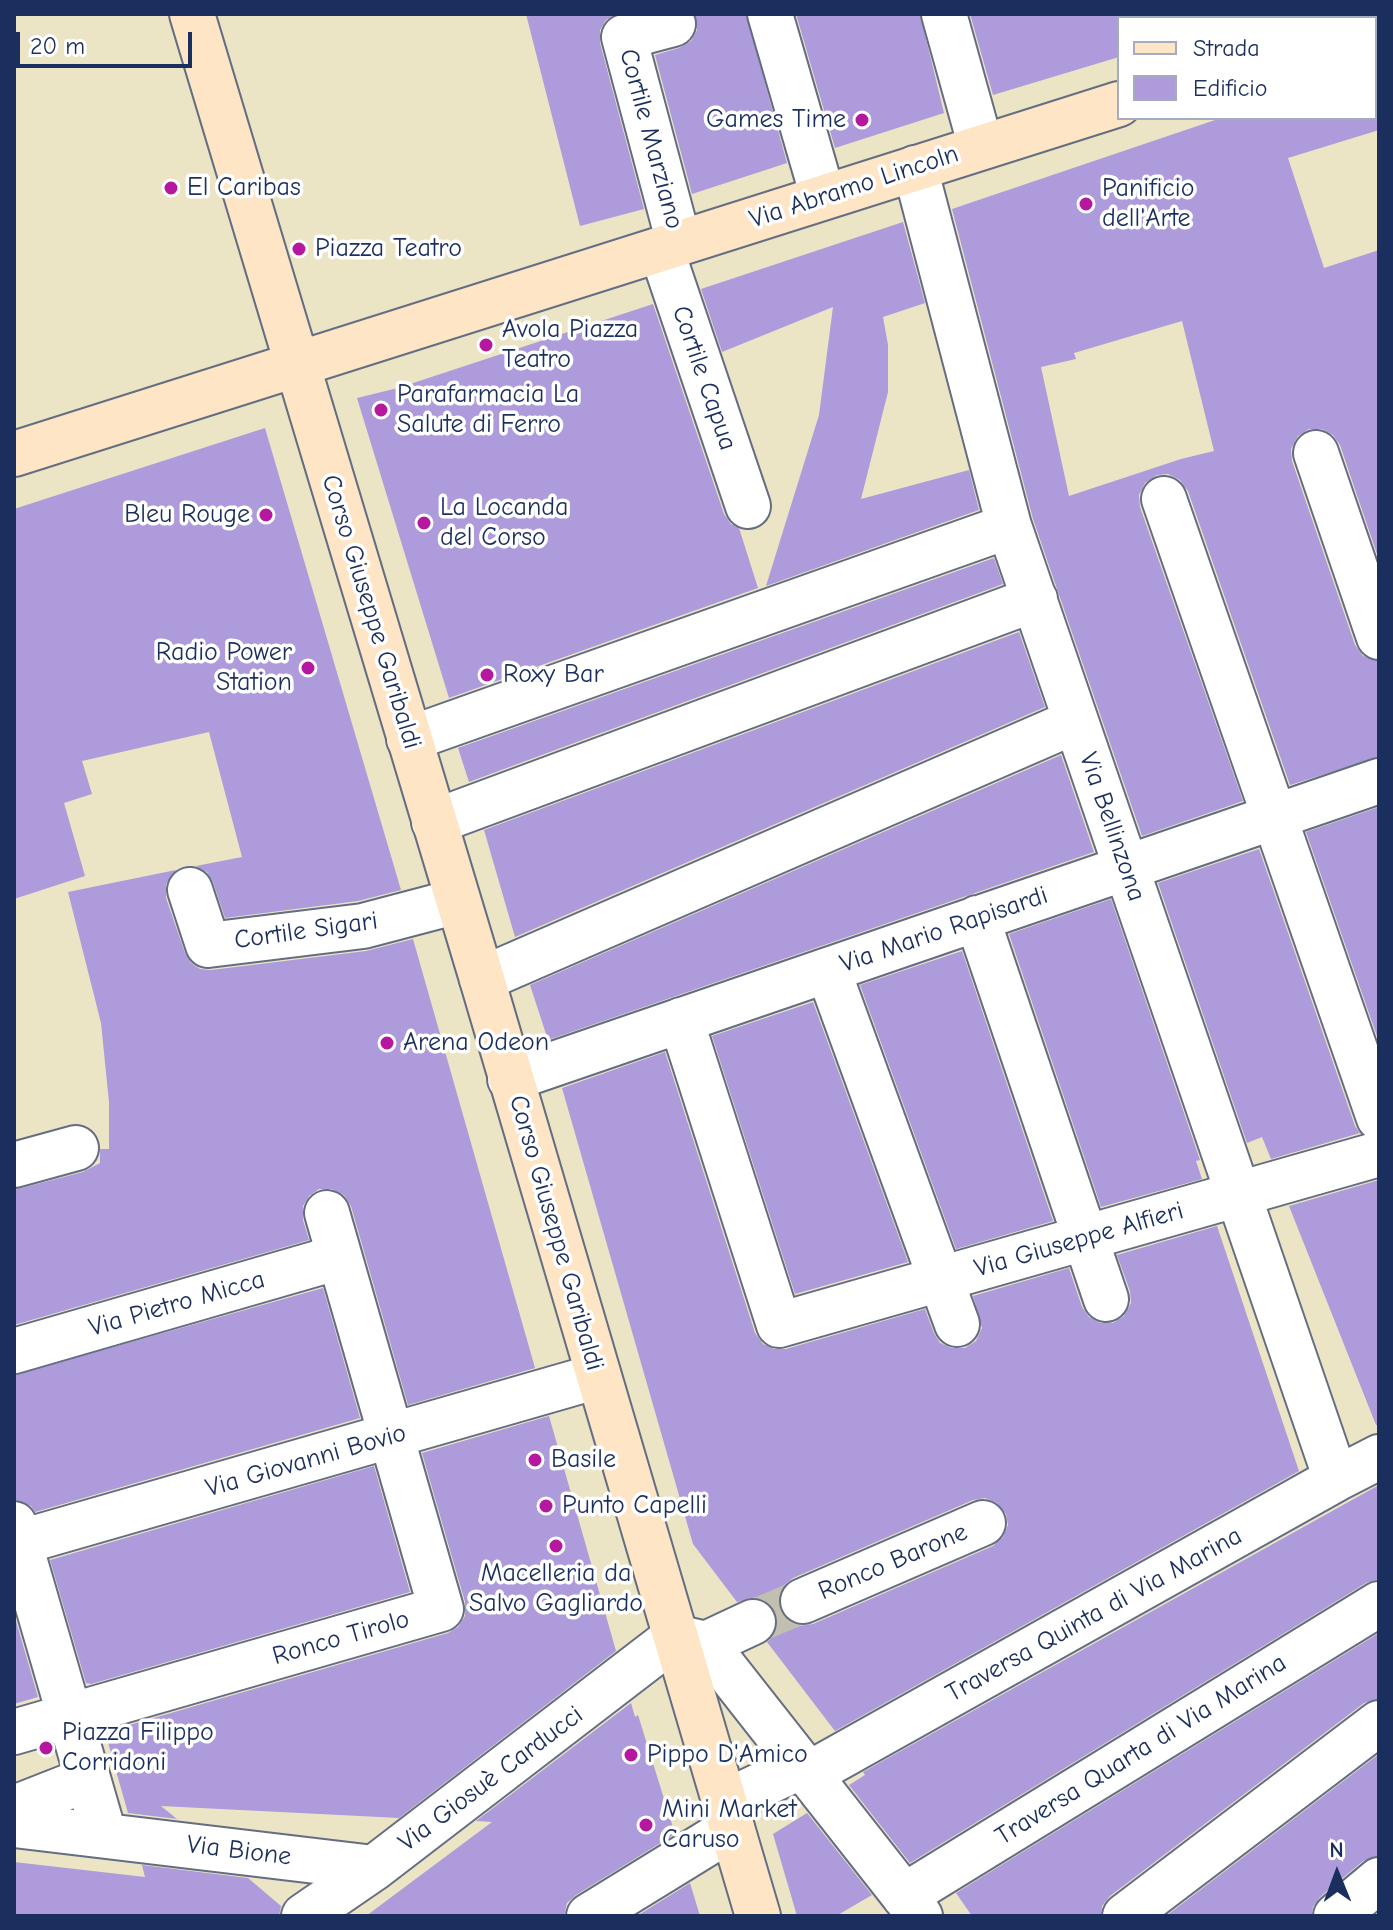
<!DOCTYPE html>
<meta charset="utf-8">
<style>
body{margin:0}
#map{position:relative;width:1393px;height:1930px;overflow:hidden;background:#ebe4c5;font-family:"Comic Neue",sans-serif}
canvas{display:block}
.frame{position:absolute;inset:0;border:16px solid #1b2f5e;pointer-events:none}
.legend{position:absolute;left:1117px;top:16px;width:260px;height:104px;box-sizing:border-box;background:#fff;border:2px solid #a4acbf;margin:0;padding:10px 14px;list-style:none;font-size:24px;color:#1b2f5e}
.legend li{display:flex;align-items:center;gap:16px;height:40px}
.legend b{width:40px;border:2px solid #a4acbf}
.north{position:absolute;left:1297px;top:1834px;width:80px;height:80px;-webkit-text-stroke:6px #fff;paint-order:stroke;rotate:359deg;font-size:22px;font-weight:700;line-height:32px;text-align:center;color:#1b2f5e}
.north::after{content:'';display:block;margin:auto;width:28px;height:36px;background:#1b2f5e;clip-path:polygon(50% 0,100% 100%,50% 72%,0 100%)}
.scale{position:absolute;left:16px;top:32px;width:176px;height:36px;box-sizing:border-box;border:4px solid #1b2f5e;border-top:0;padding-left:10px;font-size:24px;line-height:28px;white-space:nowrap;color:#1b2f5e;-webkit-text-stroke:6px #fff;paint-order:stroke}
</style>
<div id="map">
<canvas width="1393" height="1930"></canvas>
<div class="frame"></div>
<ul class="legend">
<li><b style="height:10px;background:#fee5c5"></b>Strada</li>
<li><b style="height:22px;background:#ad9bdb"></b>Edificio</li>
</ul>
<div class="north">N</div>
<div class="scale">20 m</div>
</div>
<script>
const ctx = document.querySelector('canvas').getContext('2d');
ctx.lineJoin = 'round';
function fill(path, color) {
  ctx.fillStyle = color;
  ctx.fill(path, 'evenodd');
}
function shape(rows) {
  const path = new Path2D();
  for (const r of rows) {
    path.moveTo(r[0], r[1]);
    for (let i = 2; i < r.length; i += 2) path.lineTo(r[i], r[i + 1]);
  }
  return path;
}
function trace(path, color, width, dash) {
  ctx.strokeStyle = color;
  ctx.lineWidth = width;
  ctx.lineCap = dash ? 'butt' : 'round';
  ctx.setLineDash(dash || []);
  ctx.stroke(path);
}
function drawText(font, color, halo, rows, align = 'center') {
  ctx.font = font + ' "Comic Neue",sans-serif';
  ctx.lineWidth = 7;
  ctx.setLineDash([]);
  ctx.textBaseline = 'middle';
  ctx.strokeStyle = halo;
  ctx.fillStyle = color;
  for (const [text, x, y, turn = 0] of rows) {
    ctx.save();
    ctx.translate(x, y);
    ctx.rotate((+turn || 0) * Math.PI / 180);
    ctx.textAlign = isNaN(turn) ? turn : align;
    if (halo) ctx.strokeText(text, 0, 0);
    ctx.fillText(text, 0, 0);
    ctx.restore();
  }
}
fill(shape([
 [526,14,615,14,606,20,600,30,600,43,644,209,580,226],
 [695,14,746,14,787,163,692,194,655,55,679,48,691,41,697,30],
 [796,14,920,14,944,113,835,148],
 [970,14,1119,14,1119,57,993,95],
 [1221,118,1378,118,1379,130,1288,158,1324,268,1379,250,1379,560,1340,445,1333,435,1322,429,1309,429,1298,436,1291,449,1292,461,1355,645,1363,656,1379,661,1379,757,1290,785,1188,491,1180,480,1168,474,1157,475,1145,483,1139,495,1140,507,1243,801,1142,836,1033,519,952,209],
 [1182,321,1214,451,1181,459,1069,496,1041,367,1076,359,1074,353],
 [903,222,925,303,883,317,888,345,888,392,861,499,969,470,979,510,766,586,819,415,833,307,722,352,701,289],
 [653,304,724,514,731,524,739,528,758,588,449,698,357,398,398,388],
 [265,428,401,890,358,901,225,918,213,882,207,872,196,866,242,857,209,732,82,761,92,794,64,803,85,876,14,899,14,509],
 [994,558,1003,584,469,782,458,748],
 [1019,632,1045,707,515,937,484,830],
 [1061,755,1094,852,548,1040,530,985],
 [1379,807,1379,1042,1306,832],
 [1259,849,1355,1126,1360,1133,1271,1159,1262,1137,1247,1143,1158,883],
 [176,870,166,884,166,898,185,953,191,963,200,969,211,970,366,951,413,939,535,1368,408,1405,351,1206,344,1195,332,1189,319,1189,309,1196,303,1206,303,1220,309,1240,14,1325,14,1190,83,1172,100,1163,100,1149,109,1149,109,1102,101,1023,68,892],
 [1111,899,1200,1160,1196,1161,1202,1179,1101,1207,1009,934],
 [962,951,1053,1221,956,1249,860,985],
 [813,1002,908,1262,795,1294,712,1036],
 [665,1052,755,1333,763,1344,774,1349,786,1349,925,1309,934,1333,940,1343,952,1348,965,1348,976,1341,982,1328,973,1296,1069,1268,1082,1307,1089,1317,1100,1323,1113,1323,1124,1316,1131,1303,1130,1291,1117,1255,1217,1226,1299,1471,835,1731,767,1642,774,1636,778,1625,775,1611,767,1601,756,1597,737,1602,693,1544,562,1088],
 [985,1498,997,1503,1006,1514,1008,1525,1003,1537,993,1546,813,1624,799,1626,789,1621,780,1612,778,1597,783,1586,793,1578,973,1500],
 [1379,1180,1379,1425,1376,1425,1289,1206],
 [323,1288,360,1418,35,1512,31,1506,14,1500,14,1375],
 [549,1416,616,1651,399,1818,161,1806,177,1819,128,1813,105,1732,448,1633,458,1627,465,1616,465,1602,422,1453],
 [374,1466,410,1592,91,1684,86,1683,50,1560],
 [1379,1485,1379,1579,1366,1583,910,1863,849,1785,865,1775,863,1772],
 [14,1614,38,1697,14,1704],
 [1379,1633,1379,1699,1364,1703,1110,1896,1102,1906,1101,1916,972,1916,956,1893],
 [631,1703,635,1717,638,1715,675,1834,576,1895,567,1903,564,1916,366,1916,492,1822,476,1821],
 [1379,1754,1379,1856,1363,1861,1320,1897,1313,1907,1312,1916,1166,1916],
 [807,1813,872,1895,836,1916,797,1916,773,1834],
 [14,1862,145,1877,142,1865,248,1878,281,1906,279,1916,14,1916],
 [690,1883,700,1916,637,1916]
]), '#ad9bdb');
trace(shape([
 [753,1622,803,1601]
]), '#c1c0b0', 44, [44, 22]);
const street = shape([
 [770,14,823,197],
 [944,14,981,147],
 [1160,14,1161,18],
 [673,24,624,37,679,243],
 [915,168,1009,526,1336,1479],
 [661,249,748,506],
 [1316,453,1379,637],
 [1164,499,1379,1118],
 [409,739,1009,526],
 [434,822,1035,599],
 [190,890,208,945,363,926,458,901],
 [977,918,1106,1299],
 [828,970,957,1324],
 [482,979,1076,721],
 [681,1020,779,1325,1379,1154],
 [510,1079,1379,781],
 [14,1165,76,1148],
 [14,1351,339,1257],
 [14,1524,104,1834],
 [14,1544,598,1376],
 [803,1601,983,1523],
 [706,1644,753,1622],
 [14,1732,441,1609,327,1213],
 [809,1774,1336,1479,1379,1457],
 [725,1802,802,1766],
 [14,1808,88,1779],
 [14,1825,374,1868],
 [904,1896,1379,1604],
 [304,1916,374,1868,675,1637,706,1644,920,1916],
 [589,1916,732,1828],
 [1125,1916,1379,1723],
 [1336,1916,1379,1880]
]);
const secondary = shape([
 [192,14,482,979,758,1916],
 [1375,22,1379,21],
 [14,454,1119,104]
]);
trace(street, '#646e82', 48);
trace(secondary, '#646e82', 48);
trace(street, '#fff', 44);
trace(secondary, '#fee5c5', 44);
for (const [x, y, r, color] of [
 [862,120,8,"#b5179e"],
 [171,188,8,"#b5179e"],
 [1086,204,8,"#b5179e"],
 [299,249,8,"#b5179e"],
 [486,345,8,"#b5179e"],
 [381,410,8,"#b5179e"],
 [266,515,8,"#b5179e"],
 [424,523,8,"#b5179e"],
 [308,668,8,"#b5179e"],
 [487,675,8,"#b5179e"],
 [387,1043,8,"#b5179e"],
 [535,1460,8,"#b5179e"],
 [546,1506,8,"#b5179e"],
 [556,1546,8,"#b5179e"],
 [46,1748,8,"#b5179e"],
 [631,1755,8,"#b5179e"],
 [646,1825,8,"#b5179e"]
]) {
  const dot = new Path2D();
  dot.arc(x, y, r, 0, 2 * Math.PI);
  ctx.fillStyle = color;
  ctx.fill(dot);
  trace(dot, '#fff', 3);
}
drawText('26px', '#1b2f5e', '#fff', [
 ["Games Time",846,120,"right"],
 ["El Caribas",187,188],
 ["Panificio",1102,189],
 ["dell'Arte",1102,219],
 ["Piazza Teatro",315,249],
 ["Avola Piazza",502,330],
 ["Teatro",502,360],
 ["Parafarmacia La",397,395],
 ["Salute di Ferro",397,425],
 ["La Locanda",440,508],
 ["del Corso",440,538],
 ["Bleu Rouge",250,515,"right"],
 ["Radio Power",292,653,"right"],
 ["Station",292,683,"right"],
 ["Roxy Bar",503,675],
 ["Arena Odeon",403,1043],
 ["Basile",551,1460],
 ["Punto Capelli",562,1506],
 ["Macelleria da",556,1574,"center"],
 ["Salvo Gagliardo",556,1604,"center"],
 ["Piazza Filippo",62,1733],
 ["Corridoni",62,1763],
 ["Pippo D'Amico",647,1755],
 ["Mini Market",662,1810],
 ["Caruso",662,1840]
], 'left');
drawText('26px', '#1b2f5e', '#fff', [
 ["Cortile Marziano",651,139,75],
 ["Via Abramo Lincoln",854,187,-18],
 ["Cortile Capua",704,378,71],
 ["Corso Giuseppe Garibaldi",371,612,73],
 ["Via Bellinzona",1112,827,71],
 ["Via Mario Rapisardi",944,930,-19],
 ["Cortile Sigari",306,931,-8],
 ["Corso Giuseppe Garibaldi",556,1233,74],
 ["Via Giuseppe Alfieri",1079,1240,-16],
 ["Via Pietro Micca",177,1304,-16],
 ["Via Giovanni Bovio",306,1461,-16],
 ["Ronco Barone",893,1562,-23],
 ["Traversa Quinta di Via Marina",1094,1615,-29],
 ["Ronco Tirolo",341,1638,-16],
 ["Traversa Quarta di Via Marina",1141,1750,-32],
 ["Via Giosuè Carducci",491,1779,-37],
 ["Via Bione",239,1851,7]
]);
</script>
